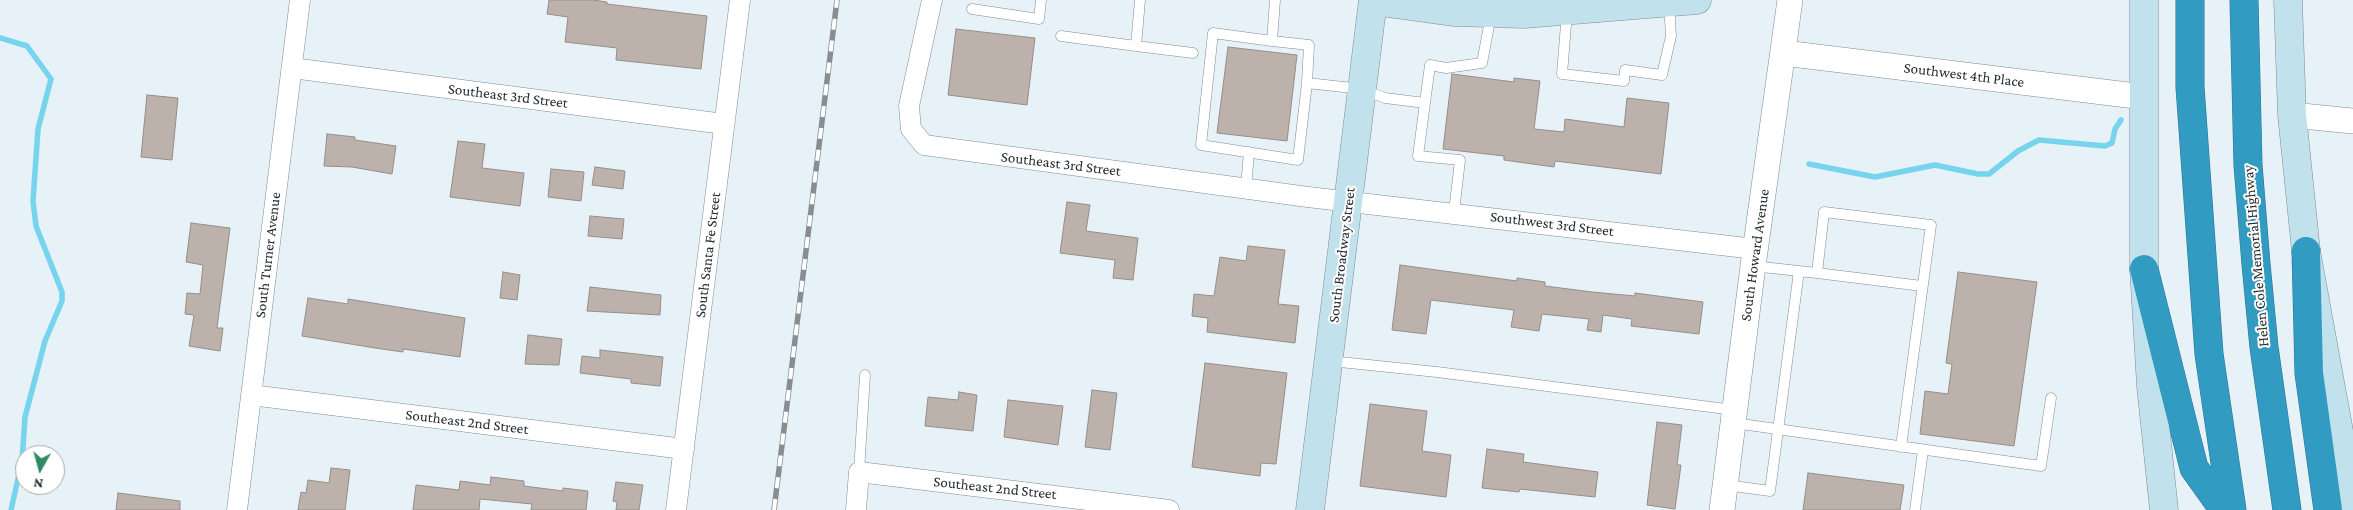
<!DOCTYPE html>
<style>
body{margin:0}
#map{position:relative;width:2353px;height:510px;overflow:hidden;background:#e7f1f8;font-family:"Crimson Pro",serif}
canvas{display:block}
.north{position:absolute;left:15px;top:445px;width:50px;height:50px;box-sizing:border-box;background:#fff;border:1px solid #a9abac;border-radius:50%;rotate:187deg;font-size:14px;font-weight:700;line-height:20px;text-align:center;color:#282c2f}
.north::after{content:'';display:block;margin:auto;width:18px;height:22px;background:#308a60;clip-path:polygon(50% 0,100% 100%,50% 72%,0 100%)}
</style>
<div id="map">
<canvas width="2353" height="510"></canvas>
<div class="north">N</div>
</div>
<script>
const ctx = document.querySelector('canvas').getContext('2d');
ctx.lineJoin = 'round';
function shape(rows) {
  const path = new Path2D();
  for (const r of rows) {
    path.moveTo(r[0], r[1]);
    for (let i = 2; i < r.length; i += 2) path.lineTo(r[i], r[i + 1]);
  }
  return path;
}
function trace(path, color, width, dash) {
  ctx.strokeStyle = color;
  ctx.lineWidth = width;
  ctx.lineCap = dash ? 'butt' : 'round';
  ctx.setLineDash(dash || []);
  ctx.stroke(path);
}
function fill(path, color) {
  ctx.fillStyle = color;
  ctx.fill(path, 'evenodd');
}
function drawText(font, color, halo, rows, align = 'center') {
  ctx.font = font + ' "Crimson Pro",serif';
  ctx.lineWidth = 4;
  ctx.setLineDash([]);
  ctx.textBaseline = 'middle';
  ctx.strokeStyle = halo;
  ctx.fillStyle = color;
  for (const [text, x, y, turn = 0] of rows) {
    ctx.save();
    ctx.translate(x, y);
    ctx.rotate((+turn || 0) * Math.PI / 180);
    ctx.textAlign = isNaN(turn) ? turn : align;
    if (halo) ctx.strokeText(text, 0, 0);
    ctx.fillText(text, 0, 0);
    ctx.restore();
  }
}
trace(shape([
 [0,38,27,46,51,79,38,129,33,201,36,226,62,292,62,301,45,341,25,417,22,461,11,510],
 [1809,164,1875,177,1935,165,1978,174,1989,174,2018,151,2039,140,2105,146,2112,143,2115,129,2121,120]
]), '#76d4ed', 5.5);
const building = shape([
 [549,0,593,0,607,2,607,4,707,16,701,69,616,60,617,48,565,42,568,17,547,14,549,0],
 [956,29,1035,38,1027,105,948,95,956,29],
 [1228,47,1297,55,1287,141,1217,133,1228,47],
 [1452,74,1514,82,1514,78,1540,81,1534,129,1564,132,1565,119,1624,127,1627,98,1669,103,1661,174,1555,161,1554,167,1504,160,1504,156,1443,149,1452,74],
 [147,95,178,98,172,160,141,157,147,95],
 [327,134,355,137,355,140,396,146,392,174,352,167,324,166,327,134],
 [458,141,485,144,482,168,524,173,520,206,450,197,458,141],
 [595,167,625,171,623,189,592,185,595,167],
 [551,169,584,172,581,201,548,197,551,169],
 [1067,202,1090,205,1086,231,1138,238,1133,280,1113,278,1115,260,1060,253,1067,202],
 [590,216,624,219,622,239,588,236,590,216],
 [191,223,230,228,217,328,223,328,220,351,189,346,194,315,185,314,187,293,200,294,203,265,186,262,191,223],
 [1248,246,1285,250,1278,304,1299,306,1295,343,1207,332,1208,318,1192,316,1194,294,1214,296,1220,257,1246,261,1248,246],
 [1400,265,1517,281,1517,278,1545,282,1545,286,1592,292,1635,296,1635,293,1703,302,1699,334,1631,326,1632,319,1603,315,1601,332,1587,330,1589,319,1542,314,1539,331,1511,327,1514,310,1431,300,1426,334,1392,330,1400,265],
 [503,272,520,275,517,300,500,298,503,272],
 [1958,272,2037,282,2014,446,1920,434,1925,391,1948,394,1952,364,1946,363,1958,272],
 [590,287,661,295,660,315,587,311,590,287],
 [308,298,348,304,348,299,465,318,460,357,403,349,403,352,375,348,302,336,308,298],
 [528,335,562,339,559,365,525,364,528,335],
 [600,350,663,357,660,386,631,383,631,379,580,373,582,356,600,358,600,350],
 [1205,363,1287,373,1276,464,1261,463,1260,476,1192,467,1205,363],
 [1092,390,1117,393,1110,450,1085,447,1092,390],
 [959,392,977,395,973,431,925,426,928,397,958,400,959,392],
 [1008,400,1063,406,1058,445,1004,437,1008,400],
 [1370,404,1427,411,1422,451,1451,455,1446,497,1360,486,1370,404],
 [1657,422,1682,425,1677,465,1681,465,1675,509,1647,505,1657,422],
 [1487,449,1524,454,1523,462,1598,472,1595,497,1520,489,1519,492,1482,488,1487,449],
 [331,468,350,470,345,510,298,510,301,492,306,493,308,480,329,483,331,468],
 [1808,473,1904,485,1900,510,1803,510,1808,473],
 [491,477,524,481,524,486,563,491,563,488,588,491,586,510,531,510,532,504,480,499,479,510,413,510,416,485,459,490,460,481,490,485,491,477],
 [616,482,643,485,639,510,616,510,617,502,613,501,616,482],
 [118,493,180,501,180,510,116,510,118,493]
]);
fill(building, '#bcb2ab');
trace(building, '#978d87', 1);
const service = shape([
 [1275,0,1272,41,1213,33,1201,145,1298,160,1307,83,1362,89,1385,98,1425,103],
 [972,9,1039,19,1041,0],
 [1567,12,1562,74,1624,81,1625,70,1662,75,1671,36,1669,4],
 [1061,36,1136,46,1140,0],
 [1272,41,1309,45,1307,83],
 [1136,46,1193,53],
 [1246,188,1249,152],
 [1454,212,1460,160,1418,156,1430,65,1446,68,1482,63,1491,15],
 [1753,266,1817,273,1824,212,1931,225,1901,447],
 [1817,273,1922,286],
 [1330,361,1437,372,1734,410],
 [1734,423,2041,466,2051,398],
 [859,472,865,375],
 [1726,485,1770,491,1799,271],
 [1915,510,1923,450]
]);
const minor = shape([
 [932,0,909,106,911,129,924,145,1308,197,1755,249],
 [292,68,724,124],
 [251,395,684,449],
 [237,510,300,0],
 [676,510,740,0],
 [856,510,859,472,1169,510]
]);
const tertiary = shape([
 [1784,53,2144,97],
 [2292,115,2353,121],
 [1722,510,1753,266,1790,0]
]);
const secondary = shape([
 [2144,0,2144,269,2151,386,2164,510],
 [2288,0,2292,115,2306,251,2353,508],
 [1373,1,1453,12,1524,14,1697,0],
 [1310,510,1373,0]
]);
const motorway = shape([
 [2190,0,2190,87,2209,354,2232,510],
 [2244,0,2248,165,2256,264,2264,347,2287,510],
 [2306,251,2309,373,2328,510],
 [2144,269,2194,468,2224,510]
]);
trace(service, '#828b92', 11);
trace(minor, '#828b92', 21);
trace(tertiary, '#828b92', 26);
trace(secondary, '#828b92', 29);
trace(motorway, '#2e748e', 29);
trace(service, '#fff', 10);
trace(minor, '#fff', 20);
trace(tertiary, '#fff', 25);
trace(secondary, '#c1e1ec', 28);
trace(motorway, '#319bc1', 28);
const rail = shape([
 [774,510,837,0]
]);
trace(rail, '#878e93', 5.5);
trace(rail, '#fff', 4, [11]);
drawText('15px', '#282c2f', '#fff', [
 ["Southwest 4th Place",1964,75,7],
 ["Southeast 3rd Street",508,96,7],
 ["Southeast 3rd Street",1061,164,7],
 ["Southwest 3rd Street",1552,224,7],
 ["South Turner Avenue",268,255,-83],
 ["South Santa Fe Street",708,255,-83],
 ["South Broadway Street",1342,255,-83],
 ["South Howard Avenue",1755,255,-82],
 ["Helen Cole Memorial Highway",2256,256,-95],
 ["Southeast 2nd Street",467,422,7],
 ["Southeast 2nd Street",995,488,6]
]);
</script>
